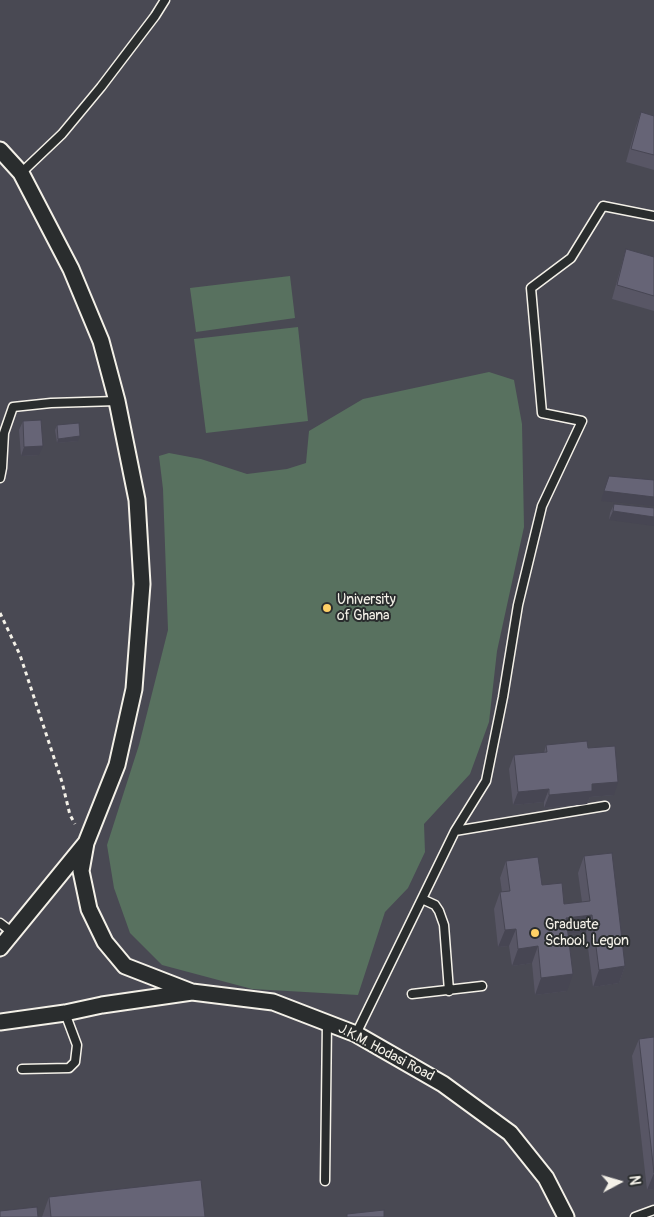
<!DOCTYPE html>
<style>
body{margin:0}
#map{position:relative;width:654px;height:1217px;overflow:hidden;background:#3c3e44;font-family:Pangolin,sans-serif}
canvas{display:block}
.north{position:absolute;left:594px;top:1157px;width:50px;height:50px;-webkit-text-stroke:4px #2a2d2e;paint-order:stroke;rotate:84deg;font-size:14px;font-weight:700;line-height:20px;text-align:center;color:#f4f1e8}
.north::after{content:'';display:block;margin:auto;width:18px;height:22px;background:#f4f1e8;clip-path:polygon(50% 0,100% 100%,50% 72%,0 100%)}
</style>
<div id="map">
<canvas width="654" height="1217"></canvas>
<div class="north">N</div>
</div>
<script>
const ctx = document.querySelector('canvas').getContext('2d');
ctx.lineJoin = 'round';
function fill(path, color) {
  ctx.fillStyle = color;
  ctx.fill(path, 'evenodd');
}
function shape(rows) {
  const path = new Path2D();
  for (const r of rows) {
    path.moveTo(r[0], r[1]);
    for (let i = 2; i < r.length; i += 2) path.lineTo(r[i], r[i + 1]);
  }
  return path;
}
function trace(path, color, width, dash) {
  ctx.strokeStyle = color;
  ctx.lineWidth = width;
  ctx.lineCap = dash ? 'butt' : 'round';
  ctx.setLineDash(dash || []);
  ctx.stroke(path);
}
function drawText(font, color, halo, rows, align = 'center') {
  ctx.font = font + ' Pangolin,sans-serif';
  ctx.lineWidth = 4;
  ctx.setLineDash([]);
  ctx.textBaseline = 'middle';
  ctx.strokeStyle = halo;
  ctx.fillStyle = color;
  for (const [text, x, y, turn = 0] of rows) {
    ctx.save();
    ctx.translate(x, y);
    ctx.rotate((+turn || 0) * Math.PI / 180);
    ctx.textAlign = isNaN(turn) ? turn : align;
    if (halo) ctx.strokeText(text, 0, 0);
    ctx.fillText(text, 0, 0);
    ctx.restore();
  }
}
fill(shape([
 [0,0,654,0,654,1217,0,1217]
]), '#494953');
fill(shape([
 [290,276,295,318,196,332,190,288],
 [298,327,308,421,206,433,194,339],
 [489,372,514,380,522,424,524,527,497,651,489,722,470,774,424,824,425,852,408,888,385,912,358,995,252,989,162,965,130,933,114,888,107,845,139,745,168,630,163,489,159,456,169,453,201,459,247,474,287,469,306,463,309,431,363,399]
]), '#58715f');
const service = shape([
 [21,173,62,134,101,87,155,16,165,0],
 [0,478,2,468,4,433,13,407,51,403,117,401],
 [455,831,486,781,503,697,518,605,542,506,582,421,542,413,531,288,571,258,603,206,654,216],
 [422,899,435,905,439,911,444,925,449,991],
 [0,923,13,933],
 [412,994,482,986],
 [356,1034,455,831,605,806],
 [22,1069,69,1068,75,1062,77,1045,65,1013],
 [325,1181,327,1022],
 [635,1217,654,1210]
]);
const minor = shape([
 [0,150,21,173,71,269,101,341,117,401,137,500,142,584,134,689,117,765,86,843,81,871,89,909,105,942,125,966,192,992],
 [0,948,85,844],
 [0,1022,65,1013,102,1005,192,992,273,1002,356,1034,443,1084,510,1133,546,1178,566,1217]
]);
trace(service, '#f4f1e8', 11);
trace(minor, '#f4f1e8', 19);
trace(shape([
 [0,613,20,655,62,782,70,815,75,824]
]), '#f4f1e8', 3, [4, 4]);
trace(service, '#2a2d2e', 8);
trace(minor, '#2a2d2e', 15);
fill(shape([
 [641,112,654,116,654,170,626,162,636,126],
 [626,249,654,257,654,311,612,299,622,263],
 [23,421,39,455,21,456,19,430],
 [57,425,78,441,57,443,55,430],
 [614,504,654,508,609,520,610,513],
 [546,745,588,748,614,795,590,797,587,804,544,808,544,802,513,805,509,769,514,755,544,753],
 [584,856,625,966,619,983,593,987,586,932,568,934,567,991,535,995,532,963,512,966,509,946,498,947,494,909,500,892,502,892,500,878,506,861,542,885,564,904,582,902,578,873],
 [654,1037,654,1189,647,1190,632,1056,639,1039],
 [49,1197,205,1217,42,1217]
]), '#585665');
fill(shape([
 [80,436,78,441,57,443,58,439],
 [43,446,39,455,21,456,24,447],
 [604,491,654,497,654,506,601,501],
 [613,511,654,517,654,526,609,520],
 [618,782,614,795,590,797,587,804,544,808,549,795,592,784],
 [549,789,544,802,513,805,518,792],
 [592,915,586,932,560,935,566,918],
 [516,929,509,946,498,947,505,930],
 [538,946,532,963,512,966,518,949],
 [625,966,619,983,593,987,599,970],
 [573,974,567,991,535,995,541,978],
 [654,1173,654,1189,647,1190]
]), '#474653');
const building = shape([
 [641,112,654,116,654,155,631,149,641,112],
 [626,249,654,257,654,296,617,285,626,249],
 [41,420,43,446,24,447,23,421,41,420],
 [79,423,80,436,58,439,57,425,79,423],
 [609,476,654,480,654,497,604,491,609,476],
 [614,504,654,508,654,517,613,511,614,504],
 [587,741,588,748,615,746,618,782,592,784,592,791,549,795,549,789,518,792,514,755,547,752,546,745,587,741],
 [612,853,625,966,599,970,592,915,566,918,573,974,541,978,538,946,518,949,516,929,505,930,500,892,510,891,506,861,538,857,542,885,562,883,564,904,590,901,584,856,612,853],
 [654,1037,654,1173,639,1039,654,1037],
 [201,1180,205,1217,51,1217,49,1197,201,1180],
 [37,1207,38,1217,0,1217,0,1211,37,1207],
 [384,1210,384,1217,347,1217,347,1214,384,1210]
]);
fill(building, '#666476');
trace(building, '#474653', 1);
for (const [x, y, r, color] of [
 [327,608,5,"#ffd166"],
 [535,933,5,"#ffd166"]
]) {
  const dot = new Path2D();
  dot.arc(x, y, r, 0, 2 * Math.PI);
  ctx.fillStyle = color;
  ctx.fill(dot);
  trace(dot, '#2a2d2e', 2);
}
drawText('14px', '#f4f1e8', '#2a2d2e', [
 ["University",337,600],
 ["of Ghana",337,616],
 ["Graduate",545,925],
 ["School, Legon",545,941]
], 'left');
drawText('14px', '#f4f1e8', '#2a2d2e', [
 ["J.K.M. Hodasi Road",386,1053,28]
]);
</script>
